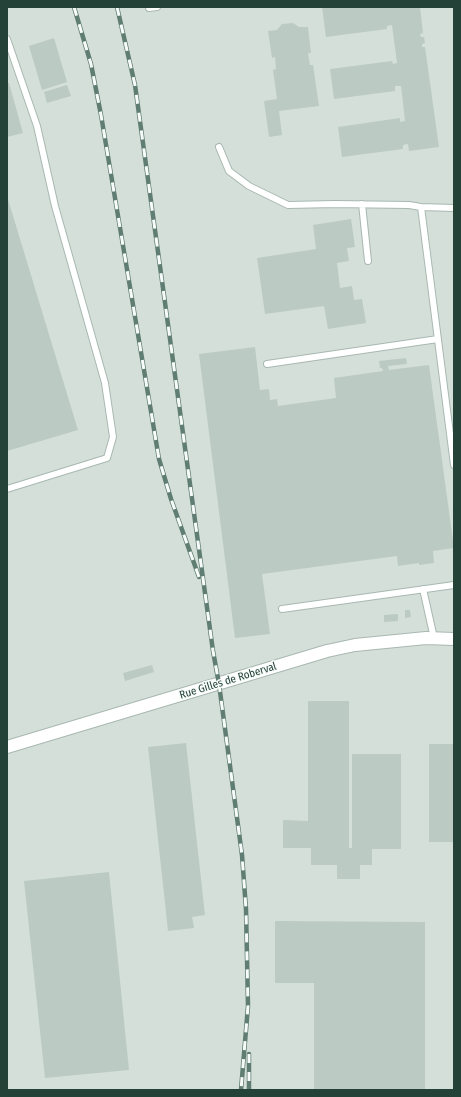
<!DOCTYPE html>
<style>
body{margin:0}
#map{position:relative;width:461px;height:1097px;overflow:hidden;background:#e6efea;font-family:"Fira Sans Condensed",sans-serif}
canvas{display:block}
.frame{position:absolute;inset:0;border:8px solid #244238;pointer-events:none}
</style>
<div id="map">
<canvas width="461" height="1097"></canvas>
<div class="frame"></div>
</div>
<script>
const ctx = document.querySelector('canvas').getContext('2d');
ctx.lineJoin = 'round';
function fill(path, color) {
  ctx.fillStyle = color;
  ctx.fill(path, 'evenodd');
}
function shape(rows) {
  const path = new Path2D();
  for (const r of rows) {
    path.moveTo(r[0], r[1]);
    for (let i = 2; i < r.length; i += 2) path.lineTo(r[i], r[i + 1]);
  }
  return path;
}
function trace(path, color, width, dash) {
  ctx.strokeStyle = color;
  ctx.lineWidth = width;
  ctx.lineCap = dash ? 'butt' : 'round';
  ctx.setLineDash(dash || []);
  ctx.stroke(path);
}
function drawText(font, color, halo, rows, align = 'center') {
  ctx.font = font + ' "Fira Sans Condensed",sans-serif';
  ctx.lineWidth = 3;
  ctx.setLineDash([]);
  ctx.textBaseline = 'middle';
  ctx.strokeStyle = halo;
  ctx.fillStyle = color;
  for (const [text, x, y, turn = 0] of rows) {
    ctx.save();
    ctx.translate(x, y);
    ctx.rotate((+turn || 0) * Math.PI / 180);
    ctx.textAlign = isNaN(turn) ? turn : align;
    if (halo) ctx.strokeText(text, 0, 0);
    ctx.fillText(text, 0, 0);
    ctx.restore();
  }
}
fill(shape([
 [7,7,454,7,454,1090,7,1090]
]), '#d4dfd9');
fill(shape([
 [322,7,420,7,423,33,420,34,421,37,424,37,425,43,422,44,422,47,425,47,439,147,409,151,408,144,403,145,403,149,342,157,338,127,400,118,400,122,405,121,401,86,395,86,395,91,334,99,330,69,392,61,393,64,397,63,392,25,387,26,387,29,326,37],
 [293,23,299,27,308,27,311,53,308,53,310,65,313,65,319,106,279,111,282,135,269,137,264,101,277,99,273,70,276,69,275,57,272,58,268,31,277,30,282,24],
 [54,38,67,82,42,90,29,46],
 [7,83,9,83,23,133,7,137],
 [67,85,71,96,47,103,44,92],
 [7,196,78,430,7,451],
 [351,219,355,247,347,248,349,261,337,263,340,288,352,286,354,300,362,299,366,323,328,329,324,306,265,314,257,258,316,249,313,225],
 [255,347,260,390,269,389,270,400,277,399,278,406,336,398,334,378,383,371,382,368,380,368,379,361,406,358,407,364,388,366,389,370,429,365,454,548,433,551,434,563,419,565,419,563,398,566,397,556,262,574,270,634,235,638,199,354],
 [405,610,410,610,411,617,405,618],
 [398,614,398,621,384,622,384,615],
 [152,665,154,672,125,681,123,673],
 [308,701,349,701,349,848,352,848,352,754,401,754,401,849,372,849,372,865,360,865,360,879,337,879,337,865,311,865,311,848,283,848,283,820,308,821],
 [186,743,205,915,192,917,194,928,168,931,148,747],
 [429,744,454,744,454,842,429,842],
 [109,872,129,1070,45,1078,24,881],
 [275,921,425,922,425,1090,314,1090,314,983,275,983]
]), '#bbcac3');
const service = shape([
 [149,8,157,7],
 [7,39,37,126,55,206,105,383,113,437,107,458,7,489],
 [219,147,229,171,249,186,288,205,335,204,409,205,421,207,454,208],
 [362,204,368,261],
 [421,207,454,465],
 [267,364,438,339],
 [423,589,434,638],
 [282,609,454,585]
]);
const tertiary = shape([
 [7,747,327,651,355,645,426,638,454,639]
]);
trace(service, '#a8b8b1', 8);
trace(tertiary, '#a8b8b1', 14);
trace(service, '#fff', 6);
trace(tertiary, '#fff', 12);
const rail = shape([
 [74,7,91,64,101,115,159,459,171,499,199,577],
 [117,7,135,85,213,651,219,684,242,855,246,909,248,1006,241,1090],
 [249,1054,249,1090]
]);
trace(rail, '#5f7d73', 4.5);
trace(rail, '#f7fbf9', 3, [9]);
drawText('11px', '#244238', '#f7fbf9', [
 ["Rue Gilles de Roberval",228,681,-17]
]);
</script>
